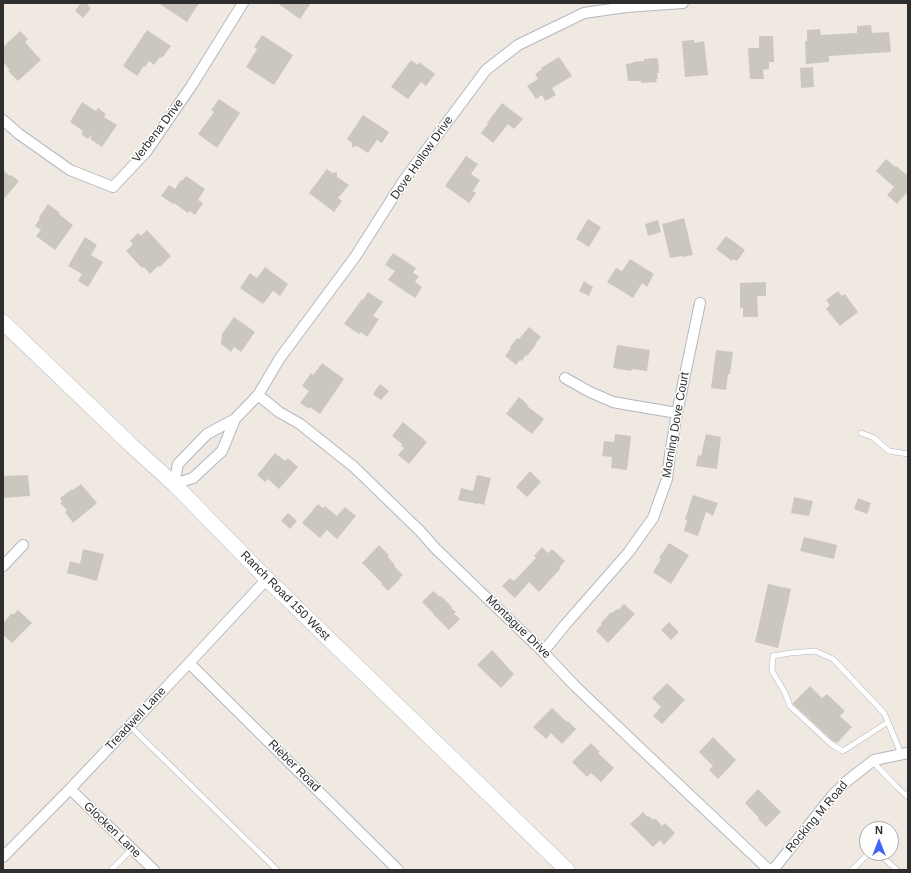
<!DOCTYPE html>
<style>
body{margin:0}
#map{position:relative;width:911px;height:873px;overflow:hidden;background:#efe9e1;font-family:Arial,sans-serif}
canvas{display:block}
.frame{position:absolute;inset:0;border:4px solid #2e2e2e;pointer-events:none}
.north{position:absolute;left:859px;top:821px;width:40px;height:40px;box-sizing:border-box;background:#fff;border:1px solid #ababab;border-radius:50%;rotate:0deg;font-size:11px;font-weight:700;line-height:16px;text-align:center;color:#2e2e2e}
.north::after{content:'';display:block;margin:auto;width:14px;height:18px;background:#4264fb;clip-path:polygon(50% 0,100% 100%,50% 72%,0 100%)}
</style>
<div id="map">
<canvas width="911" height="873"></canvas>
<div class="frame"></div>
<div class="north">N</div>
</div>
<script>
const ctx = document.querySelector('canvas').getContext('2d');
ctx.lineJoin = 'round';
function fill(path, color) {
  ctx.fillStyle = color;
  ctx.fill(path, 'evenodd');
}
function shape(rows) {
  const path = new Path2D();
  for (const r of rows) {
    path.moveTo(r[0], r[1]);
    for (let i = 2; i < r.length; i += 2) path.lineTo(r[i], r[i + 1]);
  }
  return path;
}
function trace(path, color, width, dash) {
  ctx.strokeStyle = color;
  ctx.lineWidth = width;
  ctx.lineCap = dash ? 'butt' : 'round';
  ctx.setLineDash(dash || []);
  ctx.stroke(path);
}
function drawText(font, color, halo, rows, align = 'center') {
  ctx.font = font + ' Arial,sans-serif';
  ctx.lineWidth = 3;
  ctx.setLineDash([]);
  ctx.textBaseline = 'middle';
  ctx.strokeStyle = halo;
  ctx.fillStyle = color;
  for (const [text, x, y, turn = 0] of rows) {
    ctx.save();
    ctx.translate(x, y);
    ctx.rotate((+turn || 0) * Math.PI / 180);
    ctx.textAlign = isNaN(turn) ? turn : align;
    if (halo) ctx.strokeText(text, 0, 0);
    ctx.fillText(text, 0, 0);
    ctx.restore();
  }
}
fill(shape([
 [81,3,86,3,91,8,83,18,75,11],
 [158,3,199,3,187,22],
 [277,3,311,3,300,19],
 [871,25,872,33,889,32,891,52,829,56,829,62,806,64,805,41,807,41,807,30,820,29,821,35,857,33,857,26],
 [147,30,171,46,162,58,160,57,154,65,149,61,145,67,144,66,137,76,123,66],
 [20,31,28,39,25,42,41,60,18,81,8,71,10,70,3,62,3,47],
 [262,35,293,55,274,85,246,67,257,49,254,47],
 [759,36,773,36,774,62,769,62,769,69,763,70,764,79,750,79,748,48,759,48],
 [694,40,694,43,704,41,708,75,685,77,682,41],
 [559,57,572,76,552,88,556,95,545,101,542,95,536,99,527,86,538,79,535,74,542,69,541,68],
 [658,58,659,73,657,73,658,79,656,79,657,82,641,83,641,81,628,81,626,64,633,63,633,62,644,61,644,59],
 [411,60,418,65,419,62,435,74,426,86,421,82,408,99,391,87],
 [813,67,814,87,801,88,800,68],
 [219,99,240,113,217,148,198,134,214,112,211,110],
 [82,102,96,111,98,108,106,114,104,117,117,125,102,147,90,139,92,136,91,135,88,139,81,134,83,131,70,122],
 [502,103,523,119,514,129,508,124,493,143,481,133,488,124,487,123],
 [363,115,389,132,382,143,377,140,368,153,357,146,352,147,352,143,347,139],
 [466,156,478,164,471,174,480,180,473,191,476,193,469,203,445,186],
 [886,159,895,167,896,166,908,176,908,191,897,204,887,195,894,187,876,171],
 [327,169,332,173,337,172,337,177,349,185,338,198,342,201,334,212,309,193],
 [3,170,10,176,11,175,19,181,3,200],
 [186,176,205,189,198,200,203,203,195,215,190,211,188,213,174,203,173,204,161,196,169,185,175,189,181,180,182,181],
 [48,204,60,213,59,214,73,225,55,250,36,236,41,230,35,226,40,218,39,217],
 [684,218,693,255,682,257,681,256,670,258,662,224],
 [588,219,601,227,589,247,576,239],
 [658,220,661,232,648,236,645,224],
 [147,230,171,256,160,267,158,266,150,274,144,267,142,268,126,251,133,244,130,241,138,233,141,236],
 [726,236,745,250,737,261,733,259,732,261,716,249],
 [85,237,97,245,91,255,103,262,88,287,78,281,82,274,68,266],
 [393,253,416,268,413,273,419,276,415,282,422,287,415,298,388,280,395,271,385,265],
 [630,259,654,274,647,287,642,283,633,298,607,282,616,268,622,271],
 [265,267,288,284,280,296,273,291,263,304,240,288,250,273,257,278],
 [584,281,593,287,589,296,579,291],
 [766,282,766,296,757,296,758,317,743,317,743,308,740,308,740,283],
 [838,291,842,296,845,294,858,312,840,326,826,309,830,305,826,300],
 [368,292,383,302,373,316,379,319,367,337,361,332,359,334,344,324,362,299,363,300],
 [234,317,255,332,241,352,234,347,231,352,221,344,222,334],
 [529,327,541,337,535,344,536,345,527,356,526,355,522,361,520,360,516,365,505,356,511,348,510,347,517,338,519,339],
 [617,345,650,350,647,371,632,369,631,371,613,368],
 [716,350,733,352,730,374,728,374,726,390,711,388],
 [322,363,344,379,320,414,310,407,309,409,300,403,309,391,302,386,311,373,313,375],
 [380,384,389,391,381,400,373,394],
 [519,397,528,405,527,406,544,419,532,434,506,414],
 [403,422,427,442,409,464,398,455,404,448,401,446,402,444,392,436],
 [615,434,631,436,627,470,611,468,612,457,602,456,604,441,614,442],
 [706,434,721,437,717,469,696,466,698,455,701,456],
 [275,453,285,461,288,458,298,467,279,489,268,479,265,482,257,475],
 [530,471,541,482,527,497,516,487],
 [28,475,30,496,3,498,3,476],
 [477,475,491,478,484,505,478,503,478,504,458,500,461,488,473,491],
 [81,484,97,503,73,523,65,512,67,510,60,503,62,501,60,498,72,489,73,490],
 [693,495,718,503,713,516,706,512,698,536,684,531,687,520,685,519],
 [794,497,813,501,809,516,791,513],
 [858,498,871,503,867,514,854,509],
 [318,504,323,508,325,506,337,516,345,507,356,516,337,539,327,530,320,538,302,523],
 [288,513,297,521,290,529,281,521],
 [804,537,837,545,834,559,800,551],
 [669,543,689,555,671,584,653,572,661,559,659,558],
 [379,545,389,555,388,557,395,565,394,566,403,575,399,578,400,579,388,591,381,584,382,583,362,563],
 [542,547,548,553,552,549,565,561,559,568,560,569,539,592,529,582,515,598,502,586,510,578,514,581,536,558,534,556],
 [83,549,104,554,97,581,67,573,70,561,80,564],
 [768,584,791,589,778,648,755,642],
 [433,591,440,597,441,596,452,607,451,608,456,612,454,614,460,619,449,630,433,614,433,613,422,602],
 [624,604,635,614,608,643,596,631,602,624,601,623,611,612,612,613,617,609,618,610],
 [18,610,32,623,12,643,3,635,3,623,12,613,13,615],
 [669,622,679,632,671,640,661,630],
 [492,650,514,674,501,688,477,665],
 [667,683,685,700,662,724,653,716,661,707,652,698],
 [810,686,822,698,827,694,845,711,840,716,852,727,837,743,833,741,793,704,793,703],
 [552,708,567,722,568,721,576,729,562,744,551,733,546,739,533,727],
 [713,737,736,760,718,779,709,770,713,766,699,752],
 [591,743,600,752,598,753,614,768,601,782,591,773,587,777,572,762],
 [758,789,781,812,766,827,758,819,759,818,745,803],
 [643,812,648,817,649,816,653,820,655,818,662,826,665,823,675,833,664,845,660,840,653,847,630,824]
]), '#cbc7bf');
const service = shape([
 [861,433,874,438,889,451,908,454],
 [888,722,843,751,831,744,790,706,785,693,772,671,773,656,790,653,815,651,833,659,884,713,888,722,901,754],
 [130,726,277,870],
 [873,762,896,786,908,797],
 [878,853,897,870],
 [111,870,132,849],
 [852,870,869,853]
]);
const minor = shape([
 [3,120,19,134,70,170,113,187,146,152,192,85,243,3],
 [565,378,590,392,613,402,624,404,677,413],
 [258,395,279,412,300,424,354,467,421,532,435,548,543,652,574,685,638,746,769,870],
 [235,419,207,434,178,464,174,484,193,478,222,451,235,419,258,395,280,358,355,257,404,180,486,70,518,45,584,13,626,7,683,3],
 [3,566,23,545],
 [543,652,565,625,628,553,653,518,667,479,670,454,677,413,700,303],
 [189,663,398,870],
 [70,789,154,870],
 [3,857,70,789,189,663,267,579],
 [773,870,832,796,847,781,874,760,908,753]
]);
const secondary = shape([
 [3,322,132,446,174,484,267,579,567,870]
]);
trace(service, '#b4b7c1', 6);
trace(minor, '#b4b7c1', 12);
trace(secondary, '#b4b7c1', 16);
trace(service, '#fff', 5);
trace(minor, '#fff', 10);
trace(secondary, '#fff', 15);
drawText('12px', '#2e2e2e', '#fff', [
 ["Verbena Drive",158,131,-53],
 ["Dove Hollow Drive",422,158,-55],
 ["Morning Dove Court",676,425,-80],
 ["Ranch Road 150 West",285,596,45],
 ["Montague Drive",518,627,44],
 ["Treadwell Lane",136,719,-47],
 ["Rieber Road",294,766,45],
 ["Rocking M Road",817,817,-50],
 ["Glocken Lane",112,830,44]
]);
</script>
